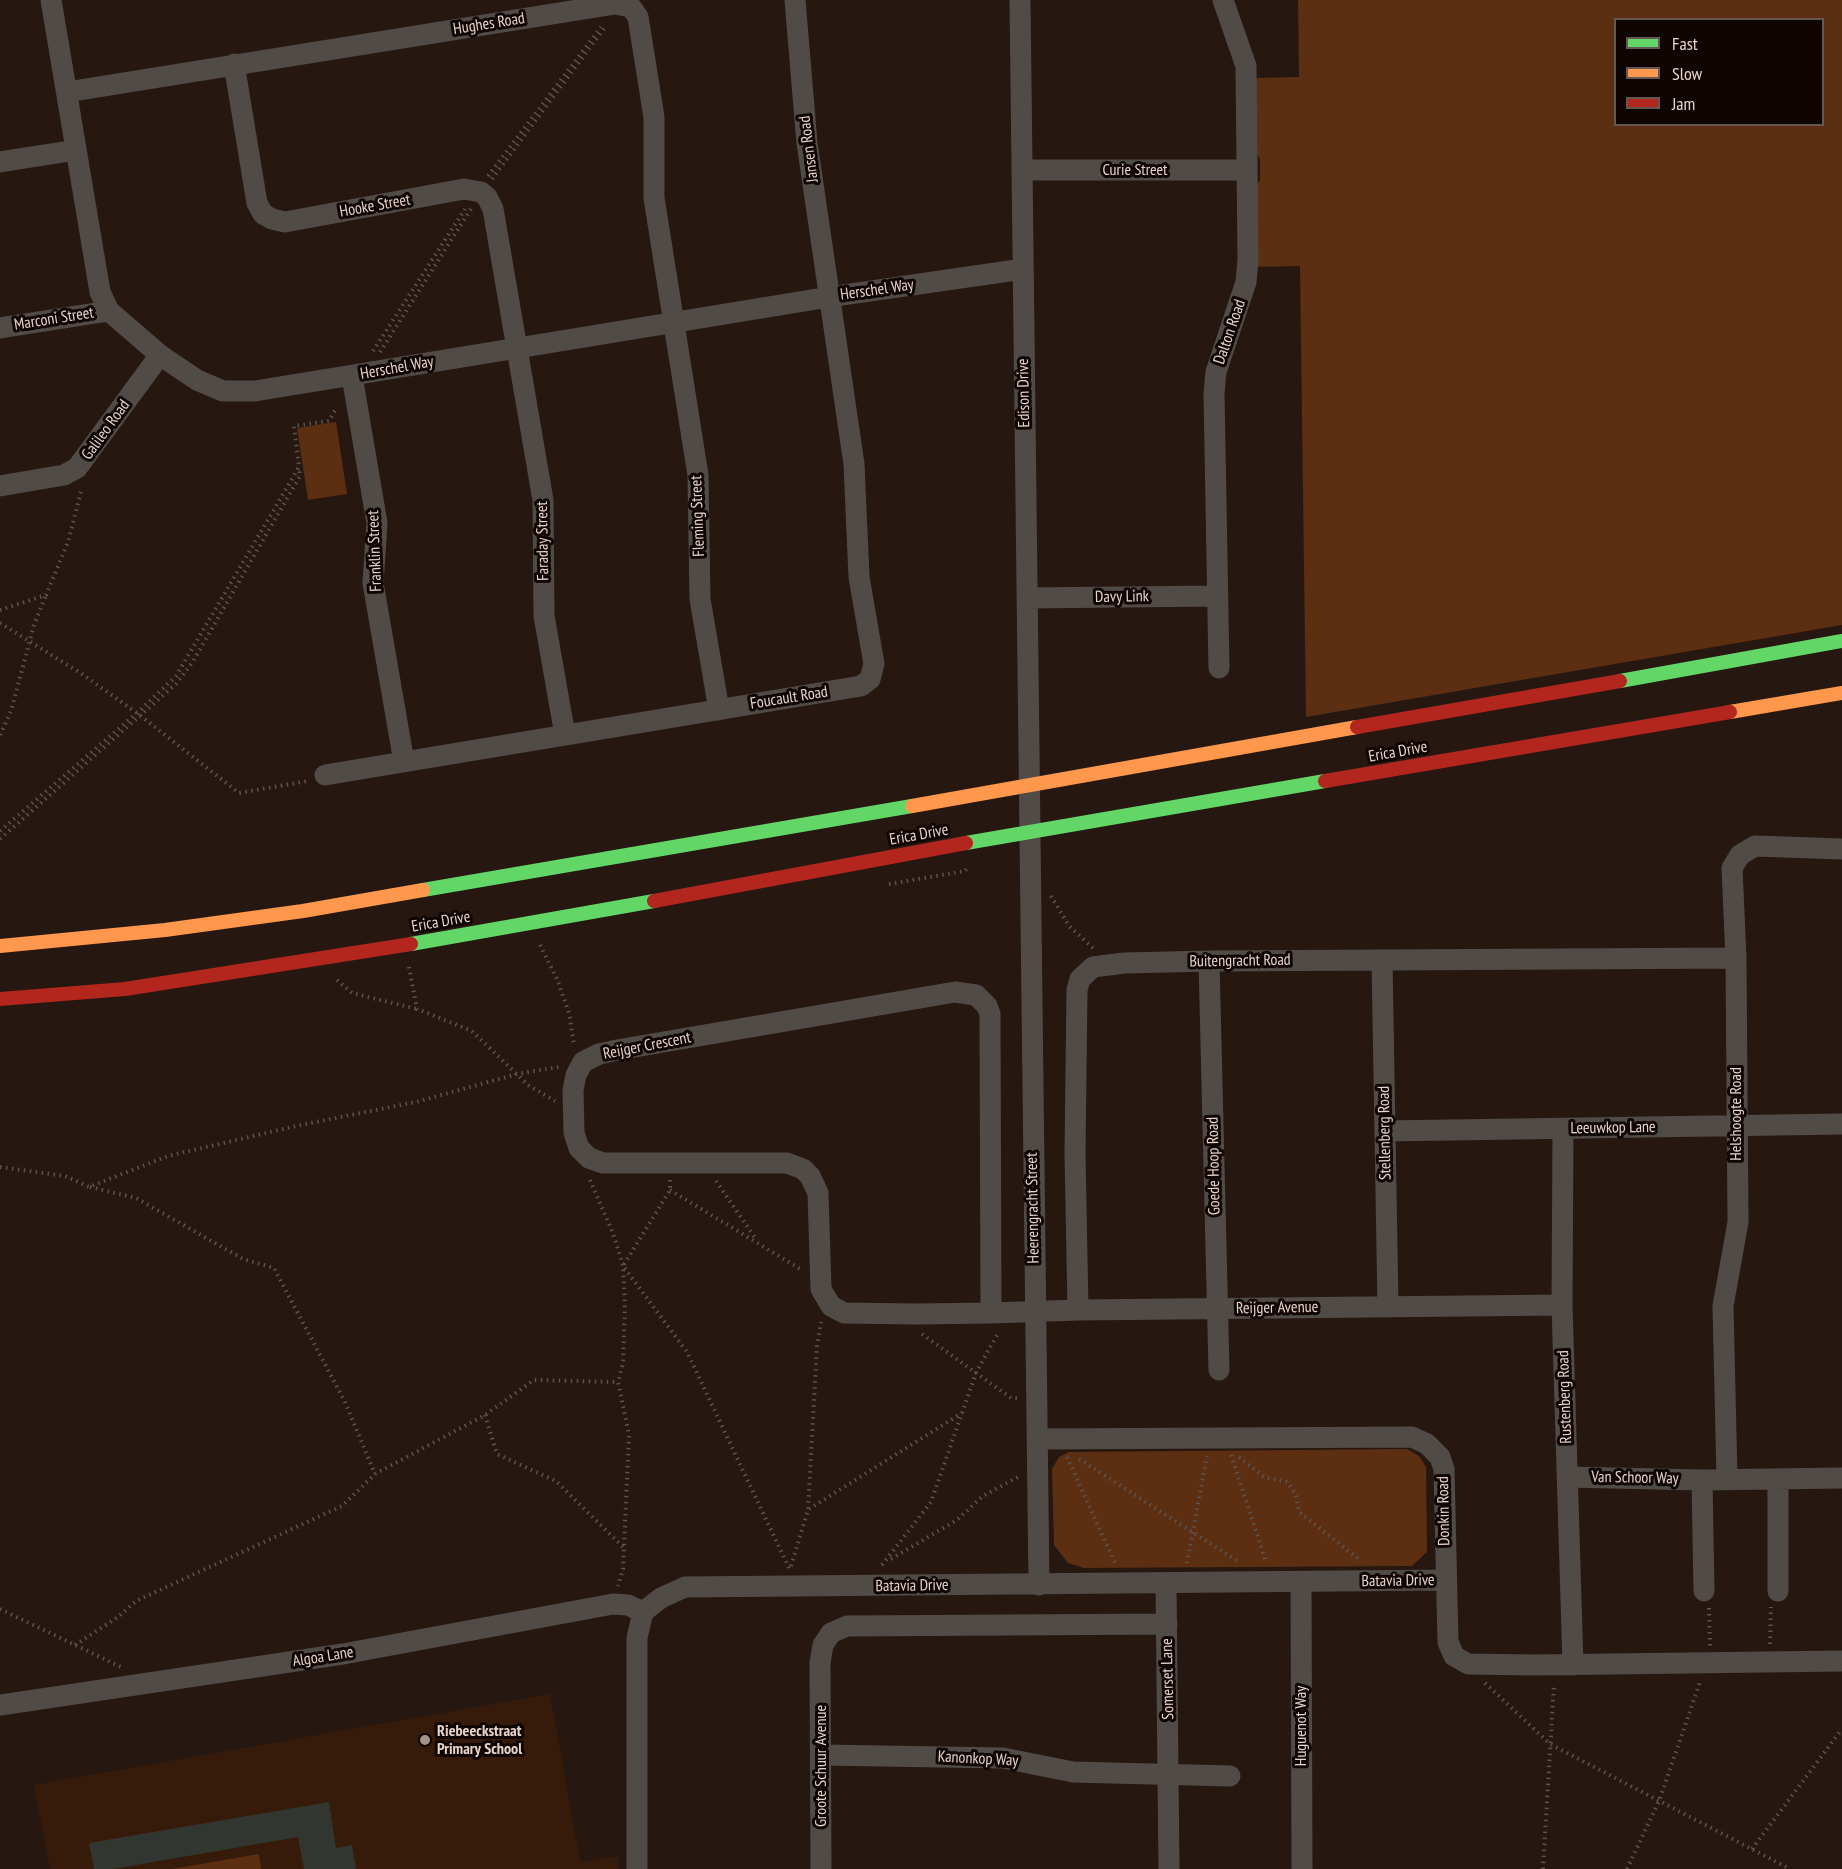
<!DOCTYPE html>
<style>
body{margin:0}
#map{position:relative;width:1842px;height:1869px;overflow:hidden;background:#261810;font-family:"PT Sans Narrow",sans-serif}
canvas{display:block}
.legend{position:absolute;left:1614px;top:18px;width:210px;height:108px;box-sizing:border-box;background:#0f0502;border:2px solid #655852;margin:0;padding:8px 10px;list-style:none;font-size:18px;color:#e6d4cb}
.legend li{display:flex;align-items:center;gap:12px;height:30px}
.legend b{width:30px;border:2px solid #655852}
</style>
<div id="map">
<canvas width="1842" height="1869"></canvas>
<ul class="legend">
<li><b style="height:8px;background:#63d668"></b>Fast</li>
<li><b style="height:8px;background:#ff974d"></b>Slow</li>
<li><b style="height:8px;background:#b3261e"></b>Jam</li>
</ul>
</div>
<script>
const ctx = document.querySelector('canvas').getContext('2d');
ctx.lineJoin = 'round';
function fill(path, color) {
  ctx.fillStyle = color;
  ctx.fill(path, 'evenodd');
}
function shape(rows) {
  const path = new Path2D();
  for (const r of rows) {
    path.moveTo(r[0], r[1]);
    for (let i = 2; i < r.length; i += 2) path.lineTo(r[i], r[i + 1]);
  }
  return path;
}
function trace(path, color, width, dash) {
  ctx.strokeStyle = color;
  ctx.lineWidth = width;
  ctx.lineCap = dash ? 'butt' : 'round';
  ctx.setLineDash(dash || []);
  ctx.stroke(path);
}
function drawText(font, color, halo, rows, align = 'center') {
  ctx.font = font + ' "PT Sans Narrow",sans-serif';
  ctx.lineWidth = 6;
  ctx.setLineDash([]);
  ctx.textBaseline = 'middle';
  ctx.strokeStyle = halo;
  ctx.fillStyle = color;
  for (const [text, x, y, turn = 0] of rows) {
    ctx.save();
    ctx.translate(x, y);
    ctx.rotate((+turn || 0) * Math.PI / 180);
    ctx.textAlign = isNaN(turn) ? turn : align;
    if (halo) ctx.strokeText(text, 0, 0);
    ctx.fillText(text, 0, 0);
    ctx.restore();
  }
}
fill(shape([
 [550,1694,580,1862,618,1856,618,1869,50,1869,34,1785]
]), '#371b0a');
fill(shape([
 [1298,0,1842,0,1842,625,1306,717,1300,266,1255,267,1254,190,1260,180,1260,159,1253,147,1254,78,1299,77],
 [1616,20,1822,20,1822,124,1616,124],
 [336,422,347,494,308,500,297,428],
 [1407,1449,1419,1456,1426,1467,1427,1552,1412,1566,1084,1568,1068,1563,1054,1545,1052,1469,1059,1457,1069,1452],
 [259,1854,261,1869,172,1869]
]), '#5c2e12');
fill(shape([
 [329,1802,336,1848,352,1845,356,1869,304,1869,298,1837,113,1869,94,1869,89,1843]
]), '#323630');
trace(shape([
 [488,176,601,27],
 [492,179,606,26],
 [373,351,465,209],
 [380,352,471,209],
 [0,610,46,595,68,542,82,488],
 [0,623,82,674,137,713,239,793,308,781],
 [0,735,11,711,34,625,46,595],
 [0,831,137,713,176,676,299,467,294,426,329,421,337,407],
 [0,839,176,684,192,663,300,476,299,468],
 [889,884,965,871,968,867],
 [1051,896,1069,926,1093,948],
 [540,945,557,979,569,1013,574,1045],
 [409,967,417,1009,472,1031,528,1085,555,1101],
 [337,980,352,993,417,1009],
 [0,1167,65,1176,89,1187,168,1156,296,1126,416,1102,517,1074,559,1067],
 [590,1180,613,1233,623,1266,625,1303,623,1363,618,1382,629,1435,628,1457,623,1569,618,1586],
 [670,1180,670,1190,623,1266,687,1352,789,1568],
 [716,1181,756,1239],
 [90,1187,136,1198,243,1259,274,1268,345,1402,375,1474],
 [670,1190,802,1270],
 [922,1334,1011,1398,1017,1398],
 [485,1415,497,1454,556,1481,623,1547],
 [1231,1455,1266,1562],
 [1067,1457,1116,1565],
 [1239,1457,1264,1477,1287,1482,1296,1495,1299,1512,1360,1560],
 [1079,1459,1239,1562],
 [809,1509,962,1413],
 [891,1559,957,1520,983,1496,1018,1477],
 [1187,1563,1207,1456],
 [882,1565,931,1502,976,1373,998,1333],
 [791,1566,808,1510,817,1346,821,1322],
 [1709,1608,1710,1646],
 [0,1609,121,1667],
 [1770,1644,1771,1607],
 [75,1645,118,1617,136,1601,342,1506,375,1474,485,1415,534,1380,618,1382],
 [1485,1683,1550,1744,1790,1869],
 [1752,1849,1842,1729],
 [1543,1869,1554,1684],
 [1627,1869,1659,1801,1700,1682]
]), '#5c5451', 4, [1.5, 4.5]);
trace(shape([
 [51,0,100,292,109,311,160,355,197,380,223,391,255,391,829,297,1023,269],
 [1020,0,1039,1585],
 [234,64,257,203,263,214,272,219,285,222,464,189,481,192,487,197,493,209,543,500,544,616,565,735],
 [67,92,615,4,631,7,638,17,654,117,654,198,698,475,700,599,719,710],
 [0,162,76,150],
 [1022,170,1247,170],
 [0,328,109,311],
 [352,376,377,523,373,583,404,762],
 [0,486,64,475,77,468,160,355],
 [1027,598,1217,596],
 [1219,668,1214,393,1216,372,1246,282,1248,260,1246,66,1223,0],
 [325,775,861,686,870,679,874,664,859,577,854,464,807,143,795,0],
 [1382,960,1388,1307],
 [1209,961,1219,1370],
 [1563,1129,1562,1305,1573,1665],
 [1385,1131,1842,1124],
 [1078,1310,1075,1154,1077,990,1080,979,1093,967,1124,963,1209,961,1736,958],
 [991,1313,990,1014,987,1006,976,995,955,992,617,1050,599,1054,583,1062,576,1075,573,1090,574,1133,579,1148,589,1158,603,1163,787,1163,803,1169,810,1176,818,1193,821,1289,831,1306,844,1313,916,1314,991,1313,1078,1310,1562,1305],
 [1037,1439,1412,1437,1427,1444,1440,1457,1444,1469,1448,1642,1454,1656,1468,1664,1534,1665,1842,1661],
 [1568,1477,1702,1480,1841,1478],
 [1727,1478,1723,1306,1738,1222,1736,958,1732,868,1740,855,1755,846,1842,849],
 [1778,1479,1778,1591],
 [1702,1480,1704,1591],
 [1301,1582,1302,1869],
 [1166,1583,1169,1869],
 [0,1705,343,1654,613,1604,628,1605,643,1612],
 [822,1755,1003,1758,1073,1772,1230,1776],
 [637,1869,637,1638,643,1612,661,1598,685,1587,1446,1580],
 [821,1869,820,1663,823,1645,831,1633,847,1626,1167,1624]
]), '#514b48', 21);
trace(shape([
 [1620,681,1842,641],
 [966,843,1325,781],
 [423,890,912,806],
 [411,944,654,901]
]), '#63d668', 14);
trace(shape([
 [1730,712,1842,693],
 [912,806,1357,727],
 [0,946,165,930,303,911,423,890]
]), '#ff974d', 14);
trace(shape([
 [1357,727,1620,681],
 [1325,781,1730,712],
 [654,901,966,843],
 [0,999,125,989,411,944]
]), '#b3261e', 14);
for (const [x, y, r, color] of [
 [425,1740,6,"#a3928a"]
]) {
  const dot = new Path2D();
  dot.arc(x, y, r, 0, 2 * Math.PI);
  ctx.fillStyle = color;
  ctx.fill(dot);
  trace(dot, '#0f0502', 2);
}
drawText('16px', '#e6d4cb', '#0f0502', [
 ["Hughes Road",489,24,-9],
 ["Jansen Road",809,149,-97],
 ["Curie Street",1135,170],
 ["Hooke Street",375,206,-10],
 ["Herschel Way",877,290,-8],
 ["Marconi Street",54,319,-9],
 ["Dalton Road",1230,332,-71],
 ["Herschel Way",397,368,-10],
 ["Edison Drive",1024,393,-91],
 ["Galileo Road",106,430,-54],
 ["Fleming Street",698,516,-92],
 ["Faraday Street",543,541,-91],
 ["Franklin Street",375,551,-92],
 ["Davy Link",1122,597,-1],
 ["Foucault Road",789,698,-9],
 ["Erica Drive",1398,752,-10],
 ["Erica Drive",919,835,-10],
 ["Erica Drive",441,922,-10],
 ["Buitengracht Road",1240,961,-1],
 ["Reijger Crescent",647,1046,-11],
 ["Helshoogte Road",1736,1114,-90],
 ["Leeuwkop Lane",1613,1128,-1],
 ["Stellenberg Road",1385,1133,-91],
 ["Goede Hoop Road",1214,1166,-91],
 ["Heerengracht Street",1033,1208,-91],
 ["Reijger Avenue",1277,1308,-1],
 ["Rustenberg Road",1565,1397,-92],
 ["Van Schoor Way",1635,1478,1],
 ["Donkin Road",1444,1511,-91],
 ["Batavia Drive",1398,1581,-1],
 ["Batavia Drive",912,1586,-1],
 ["Algoa Lane",323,1657,-9],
 ["Somerset Lane",1168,1679,-91],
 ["Huguenot Way",1301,1726,-90],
 ["Kanonkop Way",978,1759,3],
 ["Groote Schuur Avenue",821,1766,-90]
]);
drawText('bold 16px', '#e6d4cb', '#0f0502', [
 ["Riebeeckstraat",437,1731],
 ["Primary School",437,1749]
], 'left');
</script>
